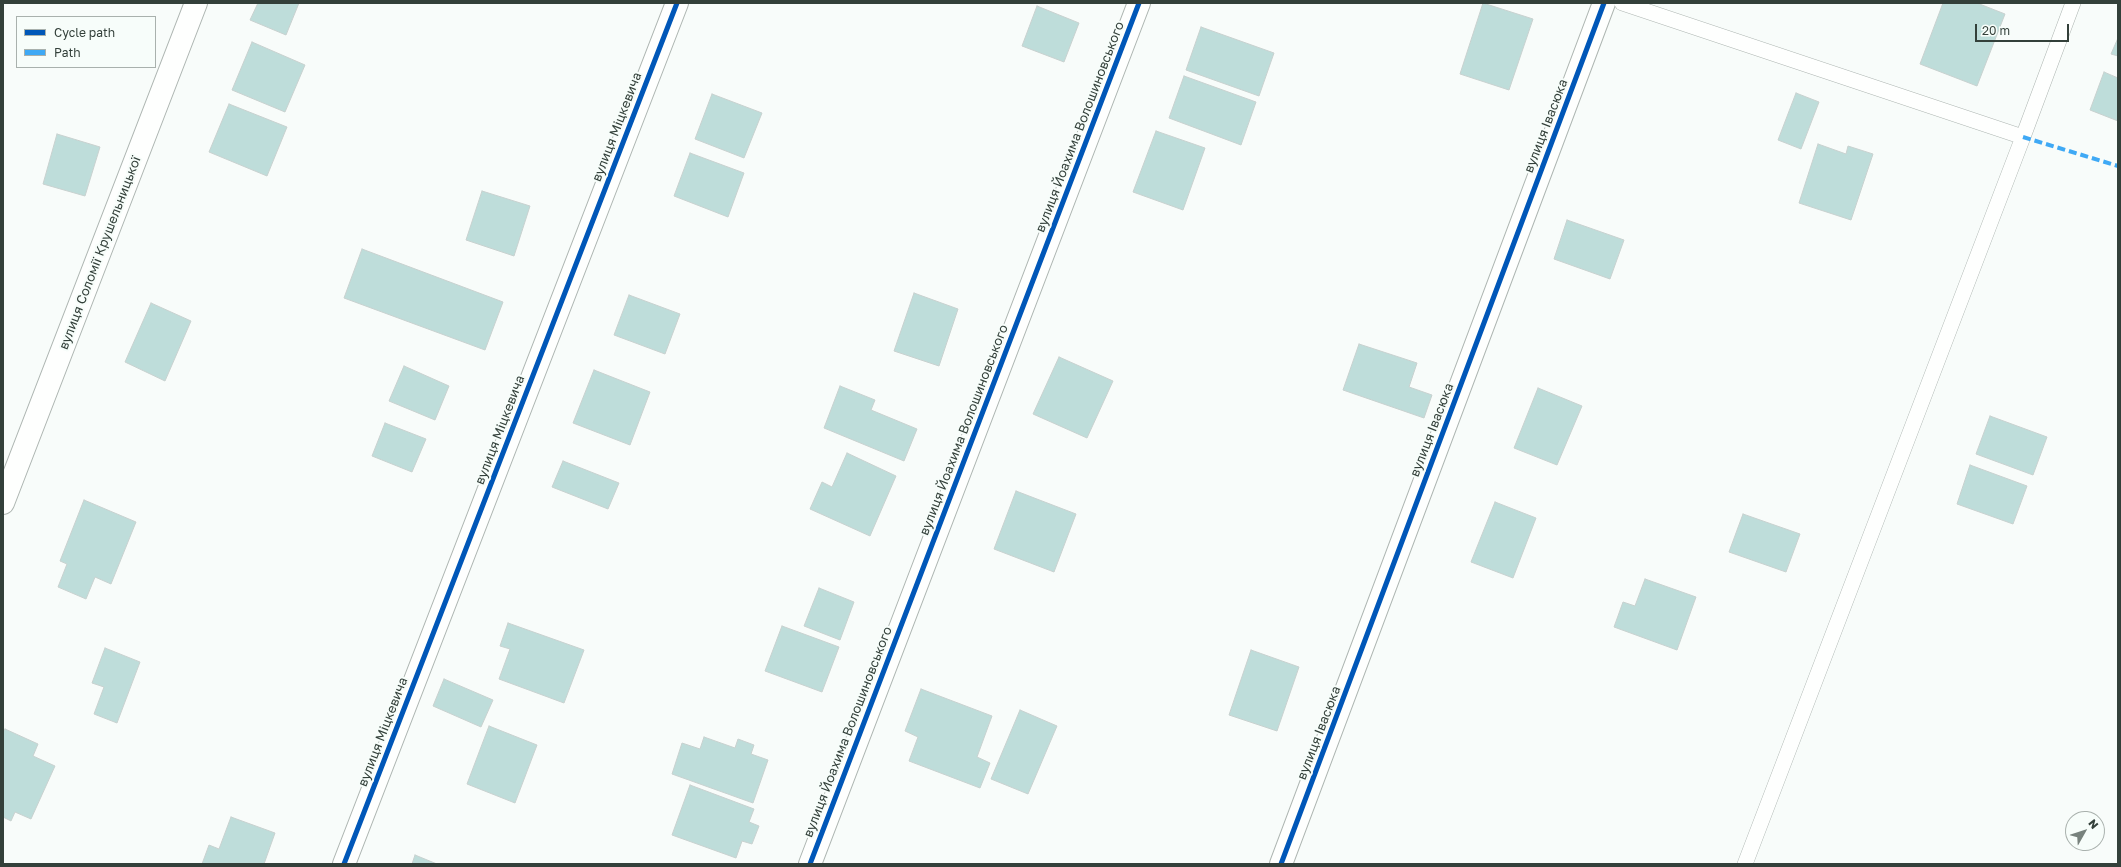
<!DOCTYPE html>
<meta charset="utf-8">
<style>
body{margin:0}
#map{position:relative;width:2121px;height:867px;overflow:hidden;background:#f8fcfa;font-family:"Golos Text",sans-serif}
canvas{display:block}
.frame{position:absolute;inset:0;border:4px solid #33403a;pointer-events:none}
.legend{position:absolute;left:16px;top:16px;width:140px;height:52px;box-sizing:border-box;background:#f7fdfa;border:1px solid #a9b1ad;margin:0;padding:5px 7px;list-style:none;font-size:12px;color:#33403a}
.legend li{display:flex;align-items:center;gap:8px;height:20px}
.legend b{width:20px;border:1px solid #a9b1ad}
.north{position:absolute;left:2065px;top:811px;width:40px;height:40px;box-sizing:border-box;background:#f7fdfa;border:1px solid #a9b1ad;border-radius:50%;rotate:51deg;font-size:11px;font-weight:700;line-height:16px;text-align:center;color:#33403a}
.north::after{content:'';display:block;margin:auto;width:14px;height:18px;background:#78827d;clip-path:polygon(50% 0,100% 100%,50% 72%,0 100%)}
.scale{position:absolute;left:1975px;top:24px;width:94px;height:18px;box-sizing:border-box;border:2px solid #33403a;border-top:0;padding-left:5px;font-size:12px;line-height:14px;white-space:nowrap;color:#33403a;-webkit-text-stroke:3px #f7fdfa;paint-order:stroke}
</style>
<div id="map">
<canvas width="2121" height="867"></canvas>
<div class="frame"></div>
<ul class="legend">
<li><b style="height:5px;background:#0057b8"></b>Cycle path</li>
<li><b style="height:5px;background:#3fa9f5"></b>Path</li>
</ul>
<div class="north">N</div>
<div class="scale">20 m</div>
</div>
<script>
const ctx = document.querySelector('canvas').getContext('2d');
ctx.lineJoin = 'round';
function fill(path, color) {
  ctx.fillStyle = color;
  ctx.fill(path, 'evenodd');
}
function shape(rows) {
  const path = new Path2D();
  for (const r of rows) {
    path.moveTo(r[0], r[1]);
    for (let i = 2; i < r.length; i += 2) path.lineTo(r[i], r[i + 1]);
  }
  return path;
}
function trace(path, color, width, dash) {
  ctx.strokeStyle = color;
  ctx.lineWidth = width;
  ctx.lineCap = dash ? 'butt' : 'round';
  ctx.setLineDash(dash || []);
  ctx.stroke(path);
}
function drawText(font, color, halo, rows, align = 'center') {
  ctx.font = font + ' "Golos Text",sans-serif';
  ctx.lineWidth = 4;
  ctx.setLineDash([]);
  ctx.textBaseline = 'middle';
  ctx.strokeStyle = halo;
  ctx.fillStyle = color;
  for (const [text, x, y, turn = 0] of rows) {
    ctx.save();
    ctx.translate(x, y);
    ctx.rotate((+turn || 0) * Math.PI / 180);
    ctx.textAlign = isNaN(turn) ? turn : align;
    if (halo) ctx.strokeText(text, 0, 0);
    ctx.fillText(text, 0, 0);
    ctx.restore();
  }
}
const building = shape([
 [258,3,299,3,286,35,250,20,258,3],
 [1483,3,1533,19,1509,90,1460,74,1483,3],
 [1943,3,1977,3,2005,14,1977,86,1920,64,1943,3],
 [1037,6,1079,23,1064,62,1022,46,1037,6],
 [1201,27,1274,53,1259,96,1186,70,1201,27],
 [2118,38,2118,56,2111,54,2118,38],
 [252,42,305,65,285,112,232,90,252,42],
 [2104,72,2118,78,2118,121,2090,110,2104,72],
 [1184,76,1256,102,1241,145,1169,118,1184,76],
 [1796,93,1819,102,1801,149,1778,140,1796,93],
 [712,94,762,113,744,158,695,139,712,94],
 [229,104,287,127,267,176,209,152,229,104],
 [1156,131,1205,148,1183,210,1133,192,1156,131],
 [57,134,100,147,85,196,43,184,57,134],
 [1818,144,1846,154,1848,146,1873,154,1851,220,1799,203,1818,144],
 [690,153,744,173,728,217,674,196,690,153],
 [482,191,530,206,514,256,466,240,482,191],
 [1567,220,1624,240,1610,279,1554,259,1567,220],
 [362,249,503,302,485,350,344,298,362,249],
 [914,293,958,309,939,366,894,351,914,293],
 [629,295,680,314,665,354,614,335,629,295],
 [151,303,191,321,165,381,125,362,151,303],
 [1359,344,1417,363,1409,387,1432,395,1424,418,1343,390,1359,344],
 [1059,357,1113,381,1087,438,1033,414,1059,357],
 [404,366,449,386,435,420,389,401,404,366],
 [594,370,650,392,630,445,573,423,594,370],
 [840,386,875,400,871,410,917,429,904,461,824,428,840,386],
 [1538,388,1582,406,1557,465,1514,448,1538,388],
 [1990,416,2047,437,2033,475,1976,454,1990,416],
 [385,423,426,439,412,472,372,456,385,423],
 [847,453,896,476,870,536,810,509,822,482,832,487,847,453],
 [563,461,619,483,608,509,552,487,563,461],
 [1970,465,2027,486,2013,524,1957,504,1970,465],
 [1016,491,1076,514,1054,572,994,549,1016,491],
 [84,500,136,522,111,584,95,577,86,599,58,587,67,564,60,561,84,500],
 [1495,502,1536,518,1513,578,1471,562,1495,502],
 [1743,514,1800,534,1786,572,1729,552,1743,514],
 [1645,579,1696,597,1677,650,1614,627,1623,602,1635,606,1645,579],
 [819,588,854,602,840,640,804,626,819,588],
 [508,623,584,650,564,703,499,679,510,649,500,646,508,623],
 [782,626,839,647,822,692,765,671,782,626],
 [105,648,140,662,117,723,94,714,104,687,92,683,105,648],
 [1251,650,1299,667,1277,731,1229,715,1251,650],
 [444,679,493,700,481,727,433,706,444,679],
 [921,689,992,716,977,757,990,763,980,788,909,761,918,737,905,731,921,689],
 [1020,710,1057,726,1028,794,991,779,1020,710],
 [489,726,537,745,515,803,467,784,489,726],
 [5,729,38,744,33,756,55,766,31,819,15,812,11,821,3,817,3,732,5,729],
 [704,737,735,748,738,739,754,745,751,754,768,760,753,803,672,774,682,743,700,749,704,737],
 [690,785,754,809,749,822,759,826,752,844,742,841,736,858,672,835,690,785],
 [231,817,275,833,264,864,202,864,209,845,219,849,231,817],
 [415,855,437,864,412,864,415,855]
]);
fill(building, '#beddda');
trace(building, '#c8d1cf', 1);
const service = shape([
 [1622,3,2023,137,1745,864],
 [2023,137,2073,3]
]);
const minor = shape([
 [3,503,196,3],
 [344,864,677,3],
 [810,864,1139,3],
 [1281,864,1604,3]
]);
trace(service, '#aeb6b2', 16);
trace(minor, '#aeb6b2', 24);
trace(service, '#fefffe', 15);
trace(minor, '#fefffe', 22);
trace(shape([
 [2023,137,2118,166]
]), '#3fa9f5', 4, [8, 4]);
trace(shape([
 [344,864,677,3],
 [810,864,1139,3],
 [1281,864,1604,3]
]), '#0057b8', 5);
drawText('13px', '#33403a', '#f7fdfa', [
 ["вулиця Івасюка",1546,126,-69],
 ["вулиця Міцкевича",617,127,-69],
 ["вулиця Йоахима Волошиновського",1080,127,-69],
 ["вулиця Соломії Крушельницької",100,253,-69],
 ["вулиця Міцкевича",500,430,-69],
 ["вулиця Йоахима Волошиновського",964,430,-69],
 ["вулиця Івасюка",1432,430,-69],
 ["вулиця Міцкевича",383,732,-69],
 ["вулиця Йоахима Волошиновського",848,732,-69],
 ["вулиця Івасюка",1319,733,-69]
]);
</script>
